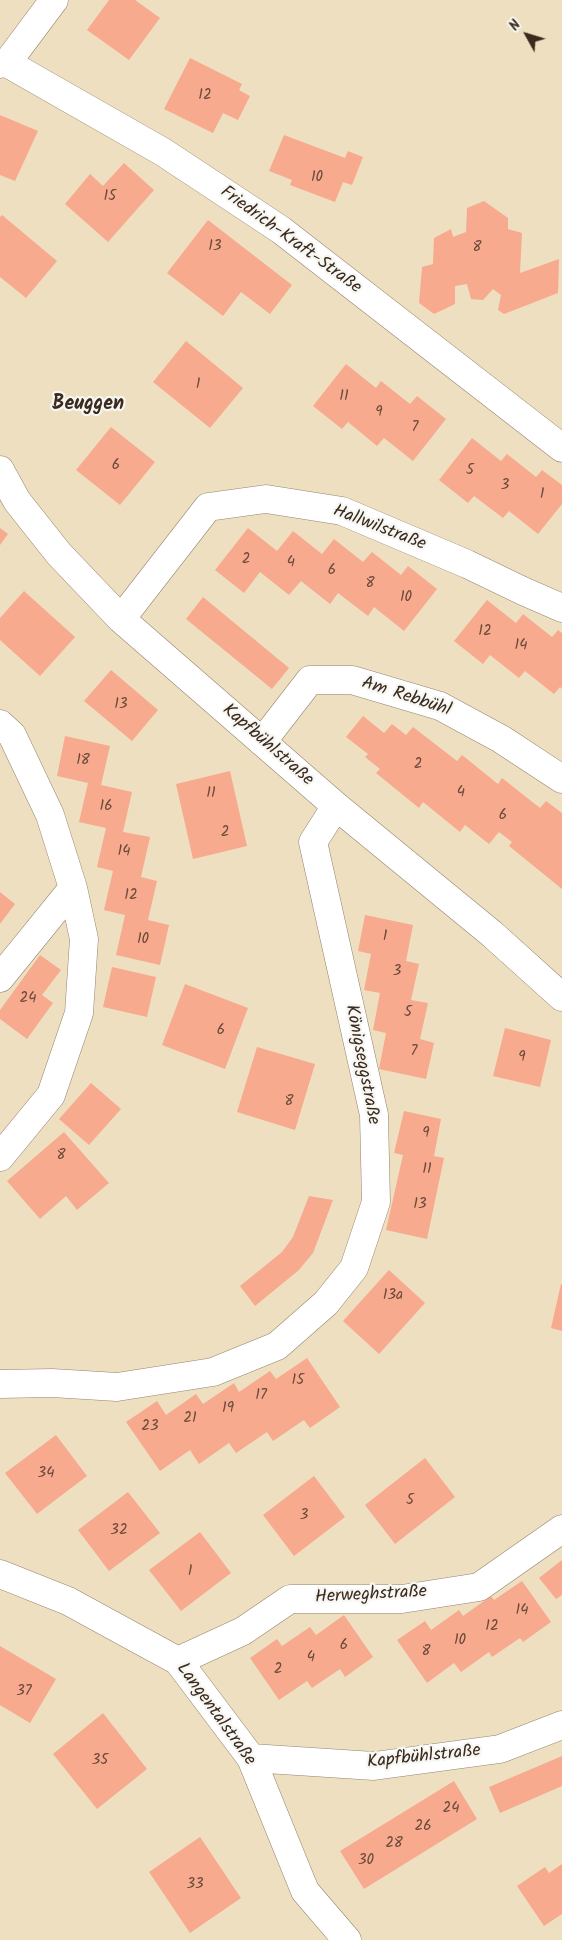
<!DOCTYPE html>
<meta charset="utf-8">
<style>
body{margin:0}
#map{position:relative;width:562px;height:1940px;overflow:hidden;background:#eedfc0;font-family:Kalam,sans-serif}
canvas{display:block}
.north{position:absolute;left:502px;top:10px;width:50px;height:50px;-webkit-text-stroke:4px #f6f6f2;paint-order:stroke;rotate:309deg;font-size:14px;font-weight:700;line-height:20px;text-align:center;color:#3b2a1e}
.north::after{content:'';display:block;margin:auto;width:18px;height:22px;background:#3b2a1e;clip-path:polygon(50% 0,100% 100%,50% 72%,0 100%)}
</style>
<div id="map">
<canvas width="562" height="1940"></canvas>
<div class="north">N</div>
</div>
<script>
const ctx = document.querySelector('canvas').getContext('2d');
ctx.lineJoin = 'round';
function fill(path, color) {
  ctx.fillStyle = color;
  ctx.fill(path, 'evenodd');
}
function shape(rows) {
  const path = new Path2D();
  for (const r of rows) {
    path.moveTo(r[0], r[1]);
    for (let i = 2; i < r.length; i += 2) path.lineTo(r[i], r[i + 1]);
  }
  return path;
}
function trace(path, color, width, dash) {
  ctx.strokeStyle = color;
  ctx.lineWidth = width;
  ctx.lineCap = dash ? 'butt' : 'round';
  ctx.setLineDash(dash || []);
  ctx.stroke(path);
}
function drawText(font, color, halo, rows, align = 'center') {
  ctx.font = font + ' Kalam,sans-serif';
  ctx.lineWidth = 4.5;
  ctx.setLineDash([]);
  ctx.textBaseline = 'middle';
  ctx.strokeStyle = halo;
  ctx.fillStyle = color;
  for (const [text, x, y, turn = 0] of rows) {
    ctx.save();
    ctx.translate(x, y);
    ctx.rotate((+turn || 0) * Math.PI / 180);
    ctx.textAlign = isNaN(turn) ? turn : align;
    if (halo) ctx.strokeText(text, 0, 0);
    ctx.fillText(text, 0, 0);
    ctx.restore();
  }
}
fill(shape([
 [109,0,135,0,160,18,129,60,87,30],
 [190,58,242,84,239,90,250,96,238,120,223,113,213,133,164,109],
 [0,115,38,131,15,181,0,175],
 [284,135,345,158,348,151,363,157,352,185,343,182,335,202,290,185,292,180,269,171],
 [124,163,154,190,108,242,65,204,90,174,103,186],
 [484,201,508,218,508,229,522,233,520,273,559,259,558,293,504,314,498,310,501,295,493,289,483,300,471,299,467,284,455,286,455,304,434,314,419,303,422,267,433,264,434,238,451,229,453,237,466,232,467,208],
 [2,215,57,261,26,298,0,277,0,217],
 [208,220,292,285,270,314,241,292,223,316,167,273],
 [186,341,243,388,210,428,153,382],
 [346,364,376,388,381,381,410,404,417,396,446,419,413,461,384,438,377,446,348,422,342,429,313,406],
 [111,427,155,462,120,505,76,470],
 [472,438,501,461,507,454,536,477,542,470,562,485,562,504,538,534,509,511,503,518,474,496,468,503,439,480],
 [0,528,8,534,0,545],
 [248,528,277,551,293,531,322,554,334,539,363,562,372,552,401,575,408,566,437,589,404,631,374,607,368,616,338,593,330,604,301,581,289,595,260,572,244,593,215,570],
 [24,591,75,637,40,676,0,640,0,618],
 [203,597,289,668,272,689,186,619],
 [487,600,516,623,523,614,552,637,558,630,562,633,562,689,560,687,554,694,525,671,519,678,490,655,483,664,454,641],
 [111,670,158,710,132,741,84,701],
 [363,716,384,733,392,724,406,735,413,727,457,761,462,755,498,784,502,778,540,808,546,801,562,813,562,889,509,846,512,842,499,832,489,844,465,825,460,832,423,802,419,808,376,773,380,769,365,757,368,754,346,737],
 [65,736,110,746,101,785,132,792,123,832,150,837,141,877,157,881,148,920,169,925,160,965,116,955,125,915,104,910,113,871,97,867,106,828,79,822,88,783,57,776],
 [230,771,247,846,193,859,176,784],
 [0,892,15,904,0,924],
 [365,915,413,925,406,961,419,964,411,1000,428,1003,420,1039,434,1043,426,1079,379,1069,386,1033,373,1030,380,993,364,990,371,954,358,951],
 [40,955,61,970,42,995,53,1003,27,1039,0,1019,0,1010],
 [112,967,156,977,147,1017,103,1007],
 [185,984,248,1008,225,1069,162,1045],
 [505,1028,551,1040,540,1087,493,1076],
 [257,1047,315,1064,295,1130,237,1112],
 [91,1083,121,1109,89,1145,59,1119],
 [404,1111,441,1119,434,1156,444,1158,427,1239,386,1230,403,1155,394,1153],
 [64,1132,109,1183,77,1210,66,1196,40,1219,7,1181],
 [309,1196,333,1200,313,1253,299,1270,255,1306,240,1286,282,1252,293,1237],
 [389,1270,425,1303,379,1354,343,1321],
 [561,1284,562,1284,562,1331,551,1328],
 [307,1358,340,1407,310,1428,304,1420,273,1441,267,1432,236,1453,229,1443,199,1464,190,1450,160,1471,126,1422,157,1401,166,1415,196,1394,203,1404,234,1383,239,1392,270,1371,276,1379],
 [56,1435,87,1476,37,1514,5,1473],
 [425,1458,455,1497,395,1544,365,1505],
 [314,1476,345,1517,294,1556,263,1515],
 [128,1492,160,1533,109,1571,78,1530],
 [200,1532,231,1573,181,1611,149,1570],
 [562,1560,562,1595,556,1599,539,1578],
 [522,1581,551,1622,523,1642,520,1638,492,1657,489,1652,461,1672,454,1663,427,1683,397,1640,425,1621,431,1630,459,1610,463,1616,491,1596,494,1600],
 [344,1615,373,1657,345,1677,340,1669,312,1688,307,1681,279,1700,250,1658,277,1639,282,1646,310,1627,316,1635],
 [0,1646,56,1679,30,1723,0,1705],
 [103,1713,147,1769,97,1809,53,1754],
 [562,1756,562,1786,500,1813,489,1787],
 [454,1781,477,1819,364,1889,340,1851],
 [200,1837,241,1898,190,1933,149,1872],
 [562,1864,562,1914,544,1926,517,1886,545,1867,549,1873]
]), '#f7aa8e');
const street = shape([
 [7,63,54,0],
 [0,64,7,63,163,152,281,230,562,448],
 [0,470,17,501,59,554,121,619,336,806,492,934,562,997],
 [121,619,208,507,266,499,342,511,467,564,523,591,562,608],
 [0,724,12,735,50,815,73,888,84,939,79,1013,51,1095,0,1157],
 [262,742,310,680,352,680,440,706,501,739,562,779],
 [0,978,73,888],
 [0,1384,52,1383,117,1387,213,1372,277,1346,326,1303,354,1268,376,1202,374,1115,313,842,336,806],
 [0,1574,68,1601,178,1661,251,1758,305,1891,347,1940],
 [178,1661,243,1631,290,1599,402,1599,479,1587,562,1529],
 [251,1758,374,1766,500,1749,562,1725]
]);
trace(street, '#94846f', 29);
trace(street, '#fff', 28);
drawText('15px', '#6a4a3a', null, [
 ["12",205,96],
 ["10",317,178],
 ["15",110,197],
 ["13",215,247],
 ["8",477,248],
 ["1",198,385],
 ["11",344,397],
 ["9",379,413],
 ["7",415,428],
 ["6",116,466],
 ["5",470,471],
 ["3",505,486],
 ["1",542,495],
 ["2",246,560],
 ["4",291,563],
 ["6",332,571],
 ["8",370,584],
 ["10",406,598],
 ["12",485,632],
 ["14",521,646],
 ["13",121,705],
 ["18",83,761],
 ["2",418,765],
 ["4",461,793],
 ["11",211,794],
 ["16",106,807],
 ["6",503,816],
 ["2",225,833],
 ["14",124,852],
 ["12",131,896],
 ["1",385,937],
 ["10",143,940],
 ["3",397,972],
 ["24",28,999],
 ["5",408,1013],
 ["6",221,1031],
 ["7",414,1052],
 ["9",522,1058],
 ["8",289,1102],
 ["9",426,1134],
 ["8",61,1156],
 ["11",427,1170],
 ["13",420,1205],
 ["13a",393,1296],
 ["15",298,1381],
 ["17",261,1396],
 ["19",228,1409],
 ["21",190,1419],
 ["23",150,1427],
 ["34",46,1474],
 ["5",410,1501],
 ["3",304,1516],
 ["32",119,1531],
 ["1",190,1572],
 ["14",522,1611],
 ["12",492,1627],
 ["10",460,1641],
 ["6",344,1646],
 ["8",426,1652],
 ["4",311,1658],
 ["2",278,1670],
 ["37",24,1692],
 ["35",100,1761],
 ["24",451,1809],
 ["26",423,1827],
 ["28",394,1844],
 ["30",366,1861],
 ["33",195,1885]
]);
drawText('18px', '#3b2a1e', '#f6f6f2', [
 ["Friedrich-Kraft-Straße",290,241,36],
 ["Hallwilstraße",379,529,21],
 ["Am Rebbühl",406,698,18],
 ["Kapfbühlstraße",267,746,41],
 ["Königseggstraße",361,1065,79],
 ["Herweghstraße",371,1596,-3],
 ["Langentalstraße",215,1715,54],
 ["Kapfbühlstraße",424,1758,-6]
]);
drawText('bold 20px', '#3b2a1e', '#f6f6f2', [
 ["Beuggen",88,406]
]);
</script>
